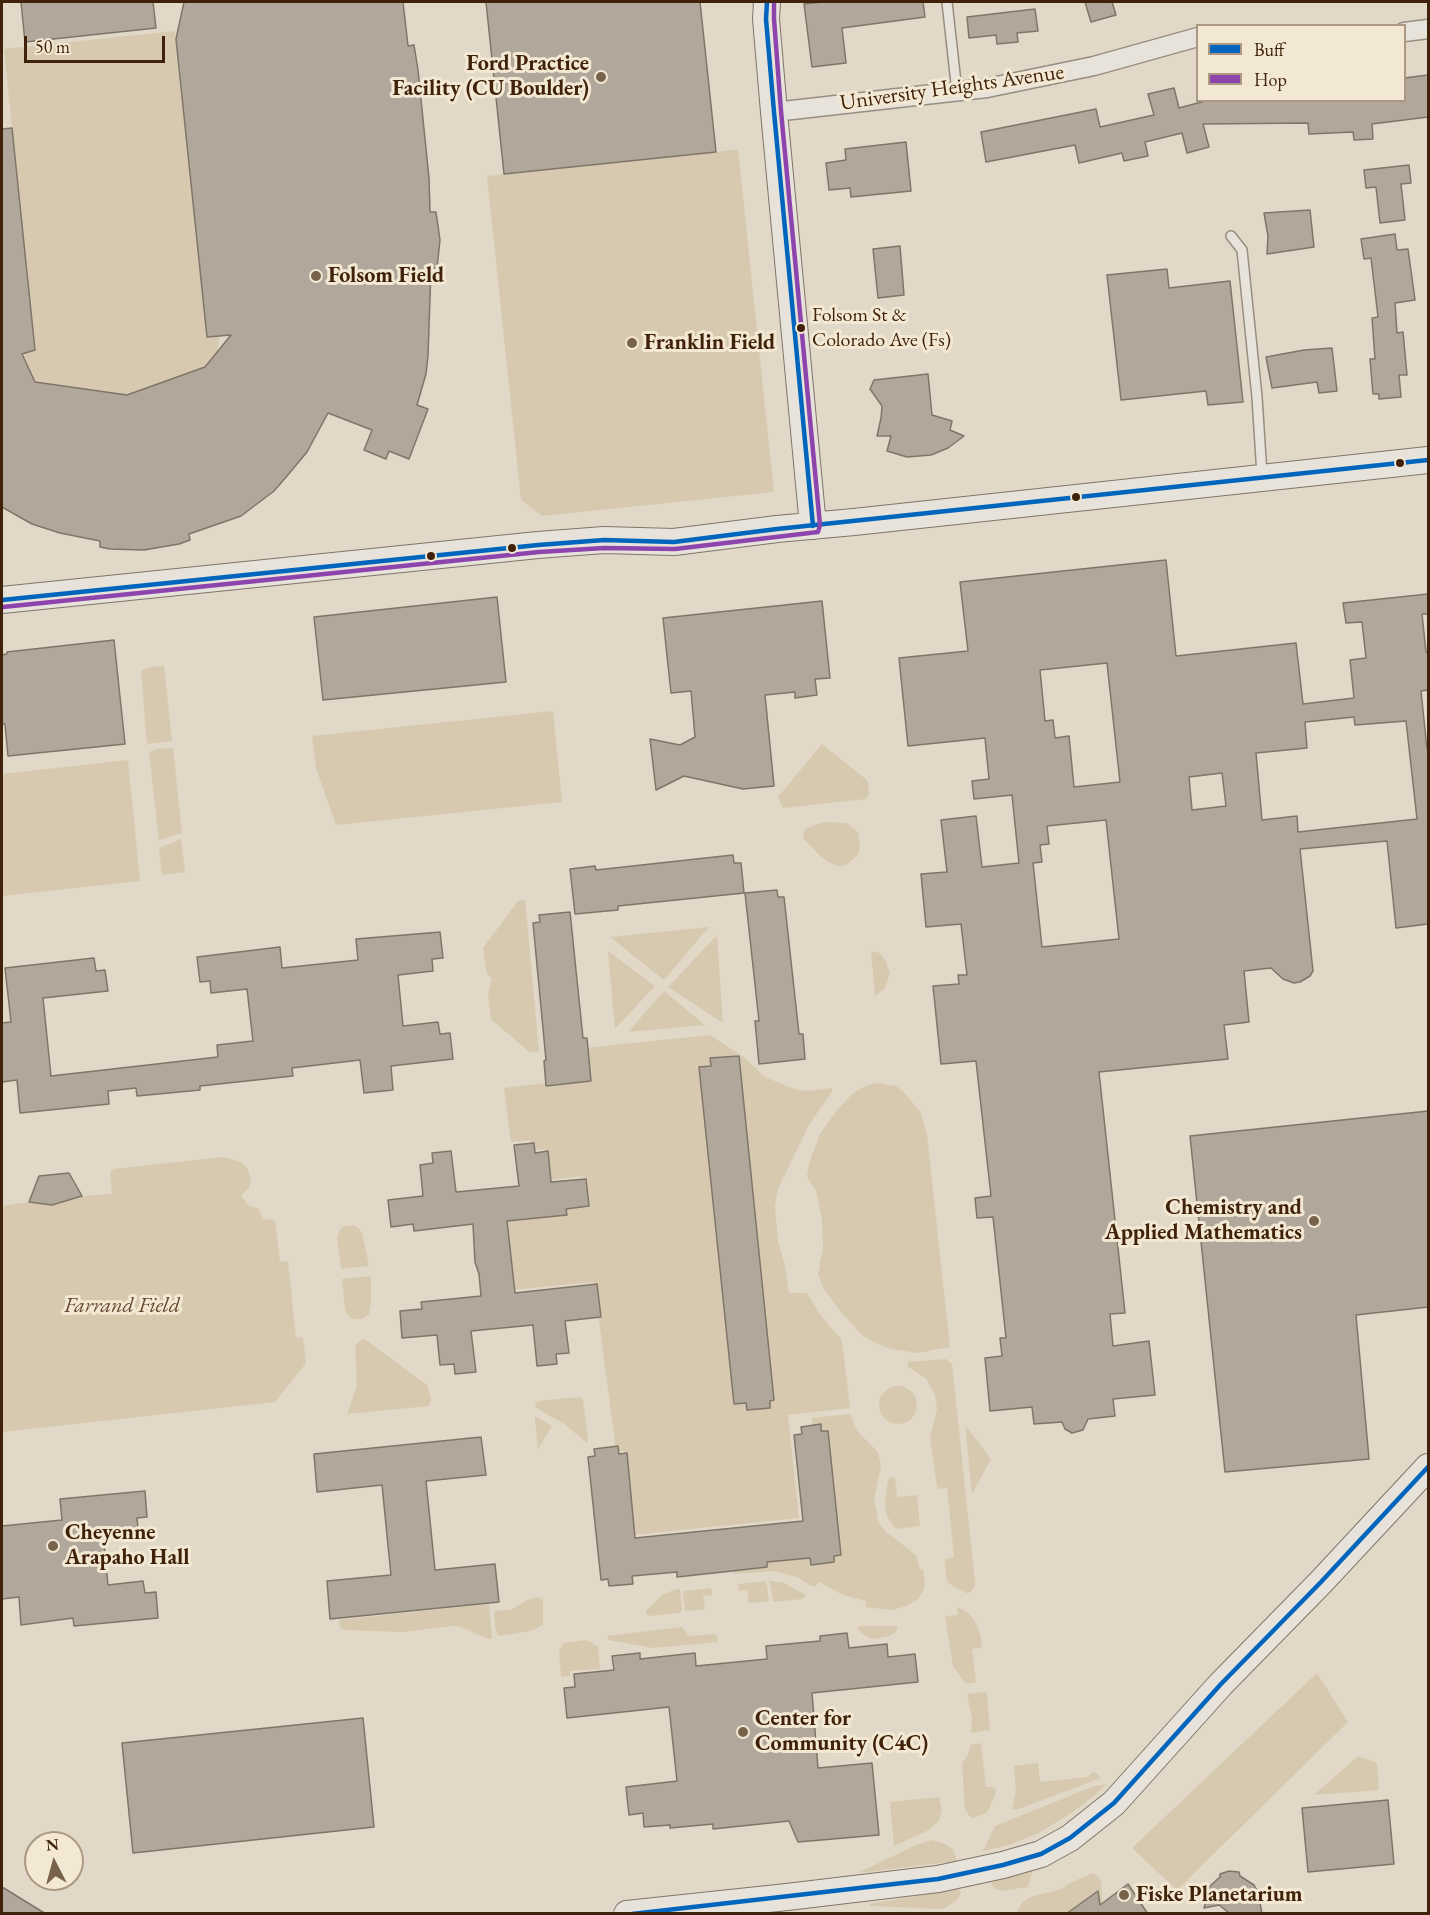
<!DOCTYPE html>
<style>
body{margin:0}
#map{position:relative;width:1430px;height:1915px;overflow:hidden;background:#e1d8c7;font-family:"EB Garamond",serif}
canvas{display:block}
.frame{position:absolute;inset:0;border:3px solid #40220a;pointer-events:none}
.legend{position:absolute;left:1196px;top:24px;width:210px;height:78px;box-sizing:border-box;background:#f3e8d3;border:2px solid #ab9983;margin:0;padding:8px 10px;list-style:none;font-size:18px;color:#40220a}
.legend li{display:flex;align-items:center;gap:12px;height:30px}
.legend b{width:30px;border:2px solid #ab9983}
.north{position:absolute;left:24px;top:1831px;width:60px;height:60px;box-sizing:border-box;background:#f3e8d3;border:2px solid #ab9983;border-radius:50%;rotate:354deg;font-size:16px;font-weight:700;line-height:24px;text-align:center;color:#40220a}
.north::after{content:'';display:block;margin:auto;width:21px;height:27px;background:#78624c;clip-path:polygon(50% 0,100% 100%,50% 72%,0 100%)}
.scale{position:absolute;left:24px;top:36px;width:141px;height:27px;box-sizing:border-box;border:3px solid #40220a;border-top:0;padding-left:8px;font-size:18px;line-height:21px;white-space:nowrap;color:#40220a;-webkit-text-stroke:4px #f3e8d3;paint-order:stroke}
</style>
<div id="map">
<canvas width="1430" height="1915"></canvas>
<div class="frame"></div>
<ul class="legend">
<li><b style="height:8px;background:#0065bd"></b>Buff</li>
<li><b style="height:8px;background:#8e44ad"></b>Hop</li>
</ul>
<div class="north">N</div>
<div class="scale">50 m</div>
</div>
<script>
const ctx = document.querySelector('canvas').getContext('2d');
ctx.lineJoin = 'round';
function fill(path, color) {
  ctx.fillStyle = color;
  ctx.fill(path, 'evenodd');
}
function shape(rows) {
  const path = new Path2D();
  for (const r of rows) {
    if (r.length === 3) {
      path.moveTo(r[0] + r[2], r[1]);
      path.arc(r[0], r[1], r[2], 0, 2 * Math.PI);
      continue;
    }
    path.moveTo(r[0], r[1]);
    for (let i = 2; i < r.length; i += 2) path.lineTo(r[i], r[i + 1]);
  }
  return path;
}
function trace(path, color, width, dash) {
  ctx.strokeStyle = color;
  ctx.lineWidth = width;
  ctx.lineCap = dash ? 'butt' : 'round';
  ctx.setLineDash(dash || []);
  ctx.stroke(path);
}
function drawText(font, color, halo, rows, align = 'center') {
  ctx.font = font + ' "EB Garamond",serif';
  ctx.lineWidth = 6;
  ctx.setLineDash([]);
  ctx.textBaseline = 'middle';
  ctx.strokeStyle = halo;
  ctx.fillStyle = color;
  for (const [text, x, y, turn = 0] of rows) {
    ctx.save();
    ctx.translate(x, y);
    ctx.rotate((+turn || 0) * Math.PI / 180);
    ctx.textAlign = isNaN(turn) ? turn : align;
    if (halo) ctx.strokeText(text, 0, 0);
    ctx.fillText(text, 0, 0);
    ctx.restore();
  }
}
fill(shape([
 [486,2,700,2,716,152,738,149,774,492,542,516,521,500,487,176,504,174],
 [175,31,207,336,220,336,215,360,213,363,205,367,127,395,35,382,22,354,35,350,4,49],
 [164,666,172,741,147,744,141,671,149,667],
 [553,711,562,802,336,825,316,768,312,736],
 [822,744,868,781,869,793,866,799,783,808,778,797],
 [173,748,182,833,159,840,149,752,156,749],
 [128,760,140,881,2,896,2,774],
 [824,822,846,823,858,832,860,847,858,855,846,865,838,866,830,863,821,857,803,838,804,831,807,828],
 [181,839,185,872,162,875,159,848],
 [525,900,539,1051,529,1052,491,1019,488,993,492,980,486,971,483,948,518,901],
 [709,927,664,980,610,937],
 [717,935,723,1023,668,987],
 [608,951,655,986,615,1029],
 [871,951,880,953,885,960,890,973,885,988,875,996],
 [664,991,705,1025,628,1032],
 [710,1035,745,1058,765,1077,794,1089,807,1091,832,1088,832,1092,810,1123,792,1160,778,1189,775,1206,778,1241,785,1266,789,1293,807,1293,822,1317,842,1340,850,1408,788,1415,799,1518,632,1535,624,1451,616,1451,594,1282,511,1290,504,1219,564,1206,586,1203,583,1176,548,1180,545,1149,532,1150,531,1140,511,1142,504,1088,588,1078,585,1048],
 [877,1083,896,1086,905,1093,921,1113,927,1134,950,1347,918,1353,890,1349,876,1343,863,1336,840,1311,824,1289,818,1275,823,1246,822,1220,816,1191,807,1177,809,1163,820,1134,838,1109,853,1093,866,1086],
 [223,1157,241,1162,248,1169,251,1182,249,1188,241,1195,248,1205,259,1209,263,1219,275,1220,280,1262,288,1261,296,1338,303,1337,306,1363,275,1402,2,1432,2,1206,29,1202,52,1205,82,1196,112,1194,110,1173,113,1169],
 [354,1225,362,1232,369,1266,341,1269,337,1237,341,1228,345,1226],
 [371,1276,371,1303,369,1314,362,1319,353,1319,349,1317,345,1310,342,1279],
 [362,1339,366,1340,428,1386,431,1400,429,1406,347,1414,357,1386,355,1347,356,1344],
 [946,1359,952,1364,975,1582,975,1586,971,1592,966,1593,948,1583,946,1577,945,1559,954,1557,947,1488,939,1489,937,1487,930,1437,937,1409,935,1394,926,1379,907,1366,908,1362],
 [898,1405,19],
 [579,1397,583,1400,588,1441,587,1443,564,1424,535,1407,536,1403,539,1401],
 [850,1414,857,1431,878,1452,881,1467,874,1498,878,1521,885,1531,916,1555,920,1569,923,1569,925,1582,923,1592,917,1600,907,1606,891,1610,865,1607,866,1601,843,1595,819,1582,815,1587,811,1586,797,1577,773,1571,734,1574,733,1570,767,1562,810,1558,811,1565,834,1562,834,1556,840,1555,828,1431,821,1431,820,1424,812,1425,812,1418],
 [535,1416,552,1426,538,1449,535,1420],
 [965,1425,991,1459,972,1494],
 [891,1477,895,1477,897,1497,917,1495,920,1526,896,1529,893,1526,886,1514,885,1501,888,1480],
 [764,1581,767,1585,769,1601,749,1603,747,1590,739,1591,738,1584],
 [768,1581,782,1582,806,1595,802,1599,773,1602,771,1586],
 [711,1588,712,1595,703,1596,705,1609,685,1611,683,1595,685,1591],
 [676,1589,680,1589,682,1610,679,1613,650,1616,646,1614,646,1611,662,1595],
 [536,1597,541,1598,543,1602,543,1625,531,1631,499,1636,496,1632,494,1613,497,1611,513,1609,525,1601],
 [489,1604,492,1639,488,1639,461,1627,453,1626,402,1632,345,1630,340,1628,339,1620],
 [957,1607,969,1613,977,1625,981,1637,982,1645,980,1648,972,1649,976,1682,966,1684,953,1666,945,1616,958,1615],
 [860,1626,895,1626,898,1628,896,1632,889,1636,874,1639,869,1638,858,1630,857,1627],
 [682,1627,689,1636,716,1634,718,1642,653,1648,608,1640,607,1636],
 [585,1640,598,1646,600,1669,570,1671,570,1676,561,1677,559,1651,563,1643],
 [1317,1673,1348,1722,1177,1890,1132,1848],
 [984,1692,987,1694,990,1730,971,1733,972,1718,967,1694],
 [981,1743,986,1787,993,1787,996,1789,996,1792,987,1813,973,1818,969,1816,965,1809,962,1763,968,1755,971,1745],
 [1358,1756,1377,1763,1379,1790,1314,1795],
 [1038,1763,1040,1782,1088,1777,1094,1771,1101,1778,1016,1810,1012,1809,1016,1791,1014,1766],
 [1106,1784,1094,1796,1074,1811,1039,1833,1009,1845,983,1851,995,1826,1092,1787],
 [939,1797,942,1810,939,1821,927,1831,894,1846,890,1802],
 [932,1840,945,1844,953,1849,957,1861,858,1873,916,1845],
 [1033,1868,1028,1887,1001,1891,994,1888,991,1884,992,1882,1023,1873],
 [1093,1873,1097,1875,1101,1882,1102,1902,1100,1903,1098,1891,1076,1906,1078,1910,1073,1913,1016,1914,1022,1903,1027,1899,1036,1895,1060,1890,1072,1882],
 [959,1889,961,1892,958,1899,947,1907,941,1909,871,1906,869,1904]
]), '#d7c9b0');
const building = shape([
 [21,2,153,2,156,28,25,42,21,2],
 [184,2,403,2,408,46,414,45,418,70,429,178,430,212,436,212,440,240,437,268,431,268,428,356,426,374,417,405,428,409,409,459,389,451,386,459,364,450,372,430,328,413,307,452,287,476,274,491,241,516,189,534,190,540,179,544,144,550,110,549,100,547,100,541,60,533,32,524,2,507,2,129,12,128,35,350,22,354,35,382,127,395,205,367,231,335,207,337,176,39,184,2],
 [486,2,700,2,716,152,504,174,486,2],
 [822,2,923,2,925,17,842,28,846,63,812,67,804,4,822,2],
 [1085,2,1112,2,1116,15,1091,22,1085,2],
 [1035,9,1038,31,1017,33,1018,42,997,44,996,35,969,38,967,17,1035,9],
 [1428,75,1428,117,1372,124,1373,139,1354,140,1353,132,1309,134,1308,123,1203,124,1209,147,1187,153,1182,133,1145,142,1148,156,1124,161,1122,153,1079,163,1075,145,986,162,981,132,1096,109,1100,127,1154,115,1148,94,1174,88,1179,108,1209,100,1404,100,1404,78,1428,75],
 [906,142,911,191,851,197,850,188,829,190,826,163,846,160,845,149,906,142],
 [1409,165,1411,183,1401,184,1405,220,1380,223,1376,187,1366,188,1364,170,1409,165],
 [1310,210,1314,247,1267,254,1268,236,1264,213,1310,210],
 [1395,234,1397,250,1408,249,1415,300,1395,303,1397,333,1403,332,1407,375,1399,375,1401,397,1379,399,1379,394,1373,394,1370,359,1375,359,1372,318,1378,317,1371,258,1364,259,1361,239,1395,234],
 [900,246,904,295,878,298,873,249,900,246],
 [1167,269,1169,288,1230,281,1243,402,1208,405,1206,391,1121,400,1107,275,1167,269],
 [1332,348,1337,391,1319,393,1317,382,1272,388,1266,357,1304,350,1332,348],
 [928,374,932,415,952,421,950,430,964,436,948,448,931,455,907,457,887,451,891,436,877,436,881,418,882,406,870,389,874,380,928,374],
 [1166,560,1176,656,1296,643,1303,704,1354,698,1350,660,1366,658,1362,622,1346,623,1343,603,1428,594,1428,614,1422,614,1426,652,1428,652,1428,690,1421,691,1427,749,1428,749,1428,924,1396,928,1387,841,1300,849,1313,971,1310,976,1300,982,1294,983,1283,979,1271,968,1244,971,1249,1022,1224,1025,1228,1059,1099,1072,1125,1313,1110,1314,1113,1346,1149,1341,1155,1395,1113,1399,1115,1416,1088,1419,1083,1430,1072,1433,1065,1429,1062,1422,1034,1424,1032,1407,990,1411,985,1358,1002,1356,1000,1338,1006,1338,993,1217,977,1218,975,1198,991,1196,976,1061,941,1064,933,986,959,984,958,975,967,975,961,924,926,927,921,874,947,872,941,820,976,816,982,867,1019,863,1012,795,974,799,972,781,989,779,985,738,908,746,899,658,968,651,960,582,1166,560],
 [1107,663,1120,782,1074,787,1069,736,1055,738,1053,720,1045,721,1040,670,1107,663],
 [1354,717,1355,725,1406,721,1417,819,1298,832,1297,816,1262,820,1256,753,1307,748,1305,722,1354,717],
 [1222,773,1226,806,1192,810,1189,777,1222,773],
 [1106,820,1119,939,1042,947,1033,863,1042,862,1040,845,1049,844,1047,826,1106,820],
 [497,597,506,682,323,700,314,617,497,597],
 [822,601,830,678,815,679,817,695,795,698,795,692,765,695,774,786,743,789,684,776,656,790,650,739,680,745,695,737,691,691,671,693,663,618,822,601],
 [114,640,125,744,8,756,5,724,2,724,2,655,7,654,7,652,114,640],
 [733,855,734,863,741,863,744,893,618,906,618,910,575,914,570,869,595,866,596,870,733,855],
 [777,890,778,897,784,897,799,1034,803,1034,805,1059,759,1064,755,1021,759,1021,745,893,777,890],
 [570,912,583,1038,587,1038,591,1081,546,1086,544,1061,546,1060,533,923,540,922,539,915,570,912],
 [440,932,443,958,432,959,433,971,398,975,403,1026,438,1022,440,1034,450,1033,453,1059,391,1066,393,1090,364,1093,360,1060,292,1068,293,1076,200,1086,200,1090,137,1096,136,1088,108,1091,109,1104,20,1113,17,1080,2,1082,2,1023,11,1022,5,968,94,958,96,971,105,970,108,991,43,998,51,1076,218,1057,217,1045,253,1041,247,989,211,993,210,981,200,982,197,957,280,947,282,968,358,960,356,939,440,932],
 [739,1056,774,1400,770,1401,770,1408,747,1410,746,1403,734,1404,699,1067,711,1066,710,1058,739,1056],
 [1428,1111,1428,1307,1356,1315,1369,1459,1225,1472,1190,1136,1428,1111],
 [534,1143,535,1153,548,1151,551,1182,586,1179,589,1206,566,1209,567,1215,507,1221,515,1293,597,1284,601,1317,565,1321,569,1353,556,1354,557,1364,537,1366,533,1325,471,1331,476,1372,455,1374,454,1364,440,1365,437,1335,402,1338,400,1311,422,1309,421,1302,481,1296,479,1274,475,1262,473,1224,414,1231,413,1224,391,1227,388,1200,423,1196,420,1165,433,1163,432,1153,451,1151,456,1192,519,1186,514,1145,534,1143],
 [69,1173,82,1196,52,1205,29,1202,39,1176,69,1173],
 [821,1424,821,1431,828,1431,841,1555,834,1556,834,1562,811,1565,810,1558,767,1562,767,1567,723,1572,677,1577,677,1572,632,1576,633,1584,609,1586,608,1579,601,1580,588,1457,595,1456,594,1449,618,1446,619,1454,627,1453,635,1538,803,1521,794,1435,802,1434,801,1427,821,1424],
 [481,1437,486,1475,426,1481,435,1570,495,1564,499,1602,330,1619,327,1581,391,1575,382,1485,317,1492,314,1454,481,1437],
 [145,1491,147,1517,137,1518,138,1529,103,1533,108,1585,143,1581,145,1593,156,1592,158,1618,74,1626,73,1618,21,1625,19,1597,2,1599,2,1526,62,1520,60,1499,145,1491],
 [847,1633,849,1648,887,1644,888,1657,915,1654,918,1682,812,1693,818,1768,872,1763,879,1835,798,1842,789,1821,713,1829,713,1824,670,1828,670,1825,644,1827,643,1813,629,1815,626,1787,677,1781,669,1707,567,1718,564,1688,575,1687,574,1674,614,1670,612,1656,640,1653,640,1659,695,1653,696,1666,767,1659,766,1646,820,1641,820,1636,847,1633],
 [363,1718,374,1827,133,1853,122,1743,363,1718],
 [1388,1800,1394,1864,1308,1872,1302,1808,1388,1800],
 [1229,1871,1239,1872,1240,1876,1254,1885,1258,1892,1262,1914,1229,1913,1219,1905,1204,1908,1210,1886,1220,1877,1220,1874,1229,1871],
 [1128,1884,1148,1914,1066,1914,1098,1891,1100,1905,1128,1884],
 [2,1887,46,1914,2,1914,2,1887]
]);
fill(building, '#b1a89b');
trace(building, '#7f7569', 1.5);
const lane = shape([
 [947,2,957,92],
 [1231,236,1242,250,1257,397,1262,475]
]);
const street = shape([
 [1404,32,1428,29],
 [774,112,987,88,1094,66,1198,37]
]);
const secondary = shape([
 [767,2,766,19,774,112,813,526],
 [2,600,538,545,604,540,674,542,777,529,854,522,1428,460],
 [627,1914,787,1897,938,1879,1003,1865,1041,1854,1070,1838,1114,1803,1221,1684,1321,1582,1428,1467]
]);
trace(lane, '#978d81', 12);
trace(street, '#978d81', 21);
trace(secondary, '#7f7569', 28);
trace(lane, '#e8e3da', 9);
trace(street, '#e8e3da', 18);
trace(secondary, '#e8e3da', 26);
trace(shape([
 [767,2,766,19,774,112,813,526],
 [2,600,538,545,604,540,674,542,777,529,1428,460],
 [632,1914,938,1879,1003,1865,1041,1854,1070,1838,1114,1803,1221,1684,1321,1582,1428,1467]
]), '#0065bd', 4.5);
trace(shape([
 [3,607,539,552,604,548,675,549,818,532,820,525,781,111,774,19,774,2]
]), '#8e44ad', 4.5);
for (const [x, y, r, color] of [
 [601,77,6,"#78624c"],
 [316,276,6,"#78624c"],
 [801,328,5,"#40220a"],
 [632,343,6,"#78624c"],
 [1400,463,5,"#40220a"],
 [1076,497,5,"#40220a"],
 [512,548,5,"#40220a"],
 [431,556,5,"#40220a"],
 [1314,1221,6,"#78624c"],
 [53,1546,6,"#78624c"],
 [743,1732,6,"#78624c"],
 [1124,1895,6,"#78624c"]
]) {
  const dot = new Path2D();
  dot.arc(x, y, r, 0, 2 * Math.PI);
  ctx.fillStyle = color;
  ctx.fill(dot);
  trace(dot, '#f3e8d3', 2);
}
drawText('20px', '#40220a', '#f3e8d3', [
 ["Folsom St &",812,316],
 ["Colorado Ave (Fs)",812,341]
], 'left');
drawText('bold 22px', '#40220a', '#f3e8d3', [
 ["Ford Practice",589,64,"right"],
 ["Facility (CU Boulder)",589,89,"right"],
 ["Folsom Field",328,276],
 ["Franklin Field",644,343],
 ["Chemistry and",1302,1208,"right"],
 ["Applied Mathematics",1302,1233,"right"],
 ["Cheyenne",65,1533],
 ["Arapaho Hall",65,1558],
 ["Center for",755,1719],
 ["Community (C4C)",755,1744],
 ["Fiske Planetarium",1136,1895]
], 'left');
drawText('22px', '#40220a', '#f3e8d3', [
 ["University Heights Avenue",952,88,-8]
]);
drawText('italic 22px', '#64482f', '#f3e8d3', [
 ["Farrand Field",122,1306]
]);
</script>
